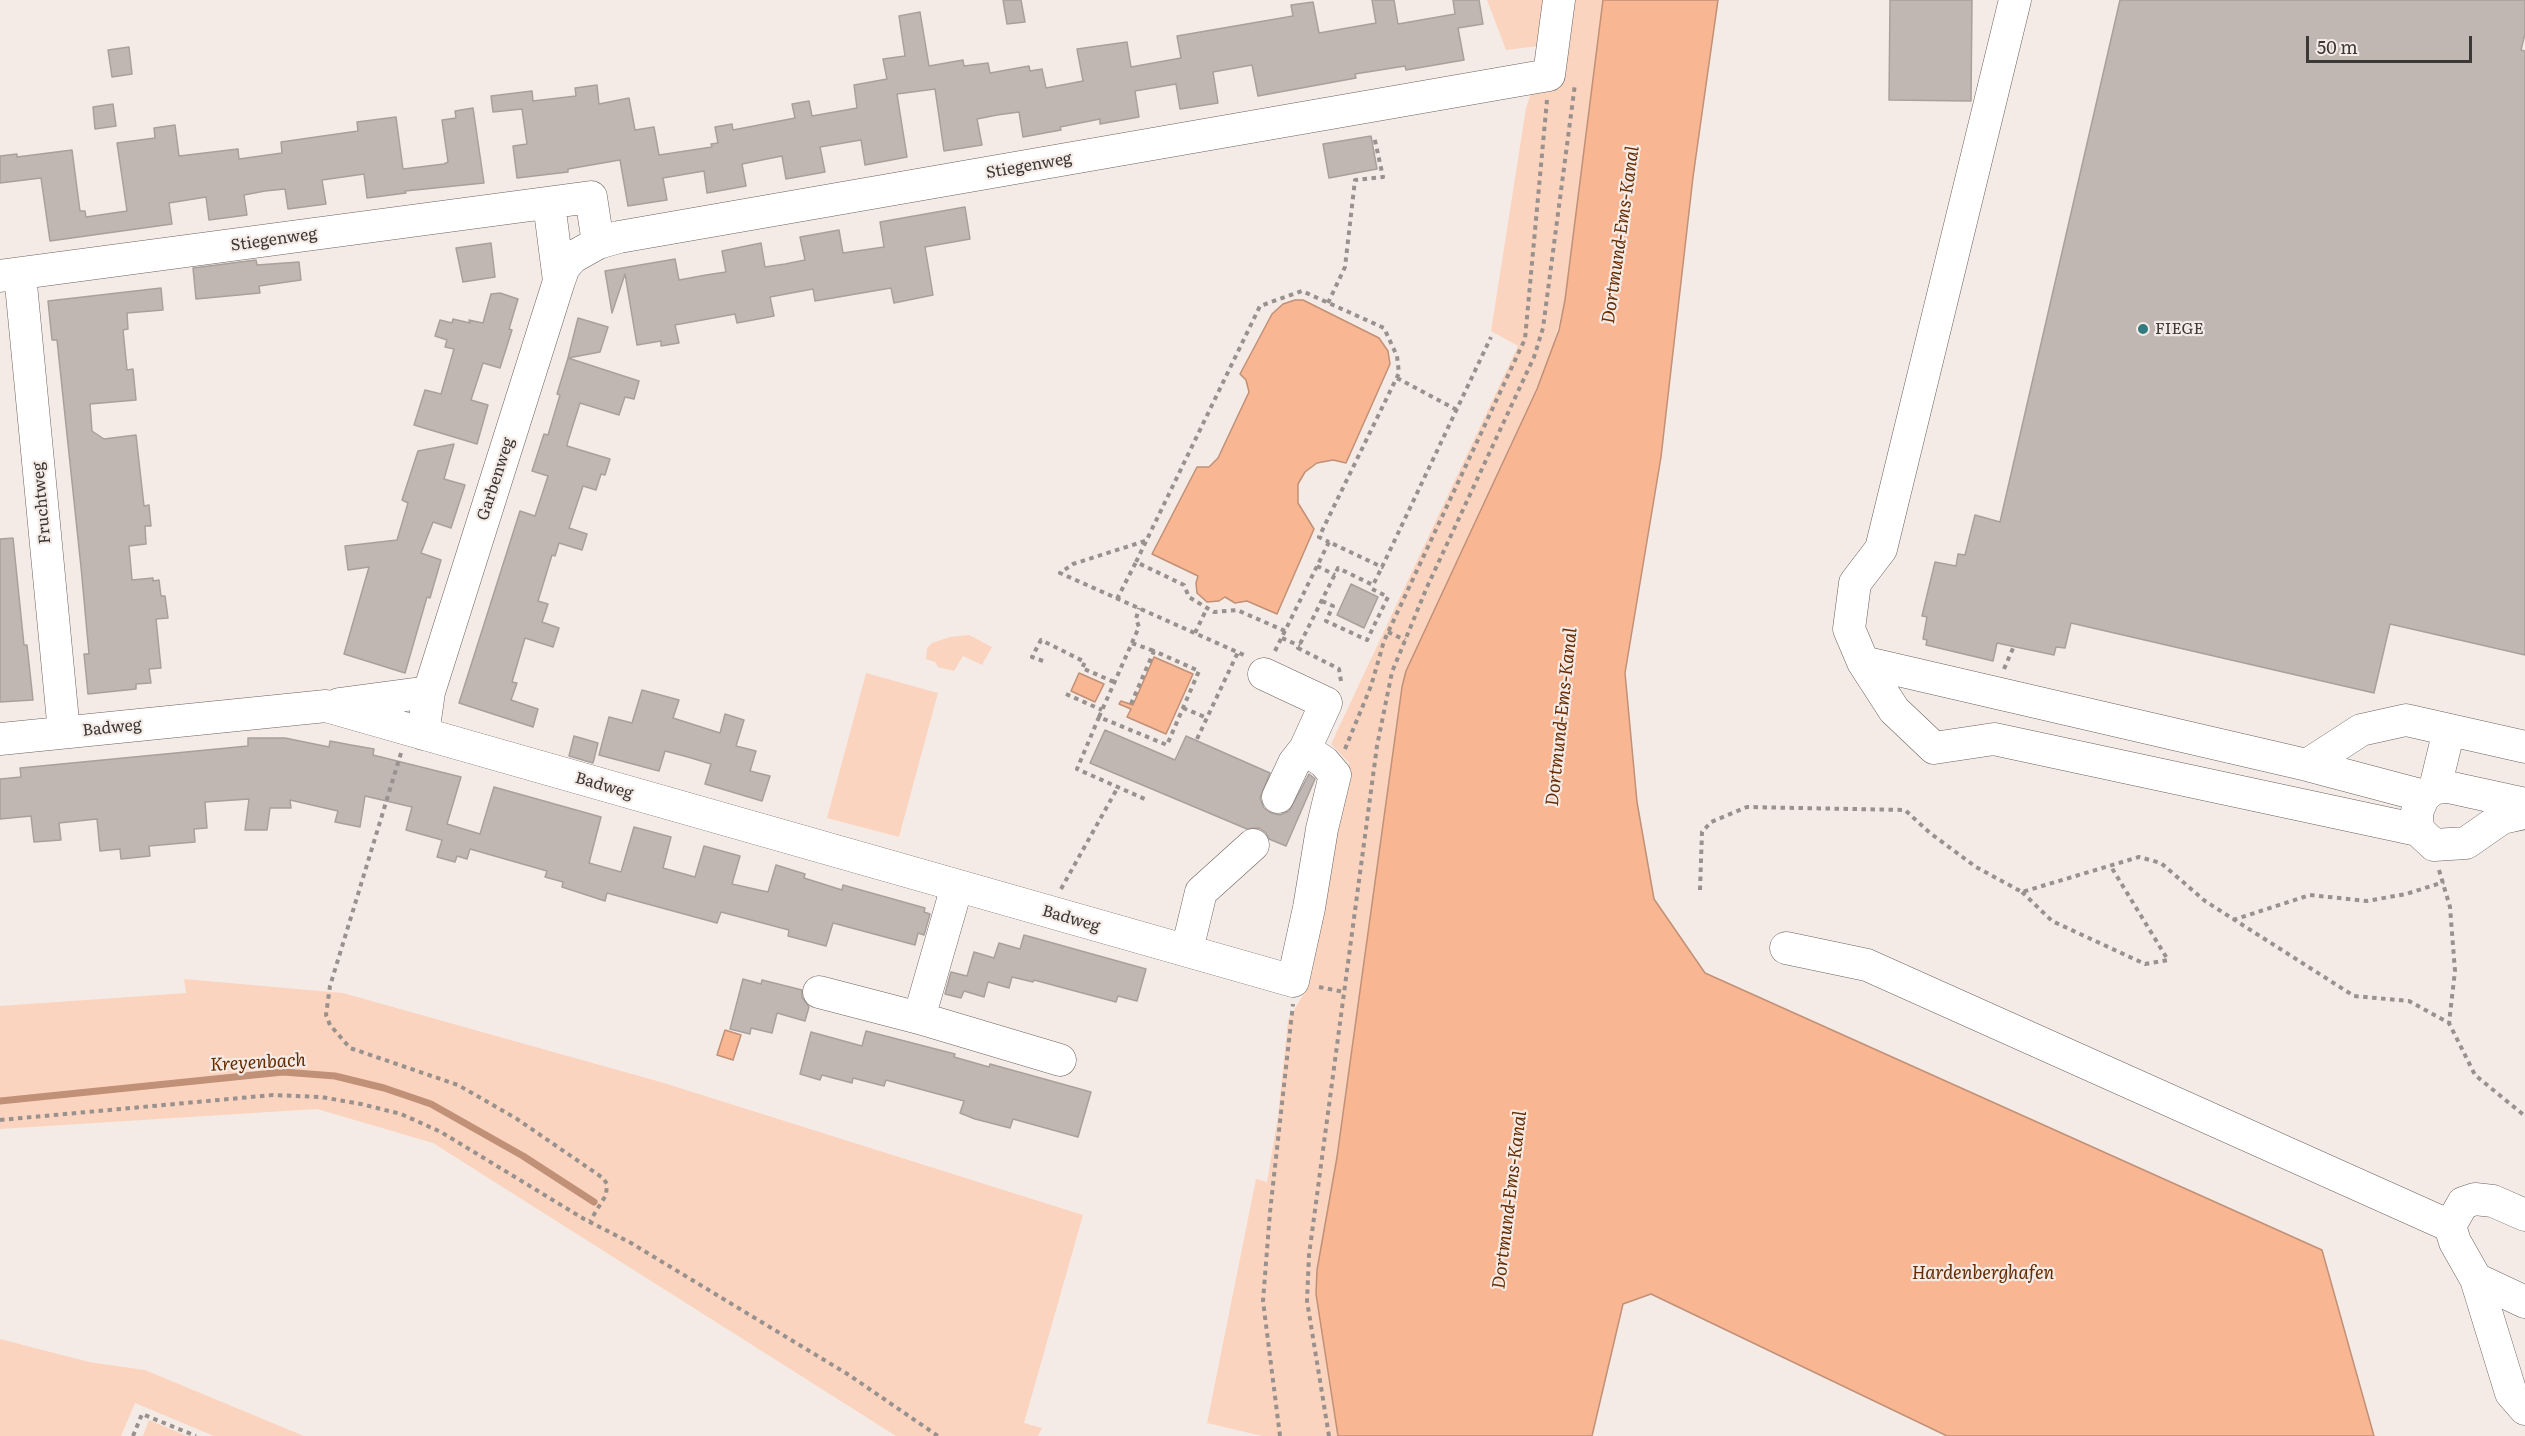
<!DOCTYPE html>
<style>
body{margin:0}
#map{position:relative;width:2525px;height:1436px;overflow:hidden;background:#f5ebe6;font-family:Literata,serif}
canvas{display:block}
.scale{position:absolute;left:2306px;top:36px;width:166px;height:27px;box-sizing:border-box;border:3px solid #3c3836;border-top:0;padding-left:8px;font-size:18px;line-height:21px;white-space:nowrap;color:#3c3836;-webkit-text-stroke:4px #f5ebe6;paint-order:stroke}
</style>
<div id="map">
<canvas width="2525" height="1436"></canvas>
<div class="scale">50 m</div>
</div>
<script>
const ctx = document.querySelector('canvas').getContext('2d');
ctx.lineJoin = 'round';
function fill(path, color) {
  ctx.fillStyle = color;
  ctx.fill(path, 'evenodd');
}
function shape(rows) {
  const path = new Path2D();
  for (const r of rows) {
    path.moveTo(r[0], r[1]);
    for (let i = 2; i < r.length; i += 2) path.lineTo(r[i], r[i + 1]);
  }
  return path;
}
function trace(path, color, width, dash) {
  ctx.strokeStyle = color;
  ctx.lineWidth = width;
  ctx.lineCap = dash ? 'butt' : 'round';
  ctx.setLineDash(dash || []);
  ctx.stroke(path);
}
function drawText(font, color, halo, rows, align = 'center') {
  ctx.font = font + ' Literata,serif';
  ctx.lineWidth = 4.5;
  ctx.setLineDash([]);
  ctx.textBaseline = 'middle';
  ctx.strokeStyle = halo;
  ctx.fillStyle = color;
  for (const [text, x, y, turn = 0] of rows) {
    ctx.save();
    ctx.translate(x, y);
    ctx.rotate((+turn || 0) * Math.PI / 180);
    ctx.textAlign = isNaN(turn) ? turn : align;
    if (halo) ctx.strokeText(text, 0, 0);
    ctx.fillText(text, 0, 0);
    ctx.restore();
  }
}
fill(shape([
 [1487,0,1603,0,1565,300,1549,361,1406,671,1402,687,1337,1157,1317,1270,1316,1294,1338,1436,1262,1436,1207,1423,1256,1179,1267,1182,1278,1116,1288,1020,1306,990,1312,972,1349,763,1331,744,1518,346,1491,331,1526,108,1547,45,1506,50],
 [969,635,992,647,982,665,963,656,954,671,938,667,935,662,926,659,927,648,932,643,950,637],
 [866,673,938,693,899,837,827,818],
 [184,979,343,993,664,1083,1083,1215,1024,1423,1042,1428,1038,1436,896,1436,433,1143,317,1109,0,1129,0,1006,186,993],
 [0,1339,89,1362,145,1370,304,1436,214,1436,135,1403,121,1436,0,1436],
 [149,1420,187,1436,143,1436]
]), '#fbd4bf');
const water = shape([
 [1603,0,1718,0,1693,177,1661,457,1625,673,1637,802,1654,899,1705,973,2322,1250,2374,1436,1947,1436,1651,1294,1623,1304,1592,1436,1338,1436,1316,1294,1317,1270,1337,1157,1402,687,1406,671,1537,389,1559,330,1565,300,1603,0],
 [1295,300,1303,300,1379,338,1388,351,1390,364,1346,463,1333,460,1317,463,1305,472,1298,484,1298,503,1314,529,1277,614,1247,601,1235,603,1225,597,1219,601,1207,602,1197,593,1196,583,1198,576,1152,554,1197,467,1209,467,1218,458,1249,392,1246,380,1240,374,1272,314,1283,304,1295,300],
 [1154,657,1193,674,1166,734,1127,717,1131,709,1119,704,1121,701,1133,705,1154,657],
 [1079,673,1104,684,1095,702,1071,691,1079,673],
 [725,1030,741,1035,733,1060,717,1055,725,1030]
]);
fill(water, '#f8b693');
trace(water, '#c09077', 1.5);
trace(shape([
 [0,1101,283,1072,335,1076,384,1088,431,1104,523,1156,594,1202]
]), '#c09077', 7);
const building = shape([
 [1003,0,1021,0,1025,22,1007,24,1003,0],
 [1372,0,1394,0,1398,24,1455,14,1453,0,1479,0,1483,24,1458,28,1464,60,1406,70,1405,66,1355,74,1356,78,1258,96,1252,65,1213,72,1218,103,1180,109,1176,84,1135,91,1139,117,1100,124,1100,119,1060,127,1061,130,1023,137,1019,112,997,115,977,119,982,145,944,151,935,89,897,94,907,157,865,165,861,140,820,147,825,172,786,179,782,156,742,164,746,186,707,193,704,171,663,178,667,200,628,206,620,160,568,169,568,172,517,178,513,146,527,144,522,109,493,112,491,96,532,91,533,101,576,96,575,88,597,85,599,104,629,98,635,130,654,127,659,155,712,147,711,144,718,143,715,127,732,124,733,130,795,118,792,104,809,101,812,116,857,108,854,85,887,79,883,59,905,56,899,16,920,12,929,66,963,60,964,66,988,63,990,73,1029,66,1030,71,1042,69,1046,88,1083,81,1077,49,1127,42,1131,67,1181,58,1177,36,1293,16,1291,5,1313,2,1319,33,1376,23,1372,0],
 [1890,0,1972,0,1971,101,1889,100,1890,0],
 [2120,0,2525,0,2525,34,2521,50,2525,51,2525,655,2390,624,2374,693,2071,623,2065,648,2056,647,2054,655,1997,643,1993,661,1926,645,1927,640,1923,639,1927,617,1922,616,1935,562,1956,566,1958,554,1965,555,1975,515,2000,522,2120,0],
 [129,47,132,74,112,77,108,50,129,47],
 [113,104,116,126,95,129,93,107,113,104],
 [473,108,484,183,405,191,406,193,367,198,364,174,322,180,326,204,288,209,285,189,265,191,244,195,247,215,209,220,206,197,169,203,172,224,50,241,41,178,0,183,0,156,17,154,17,157,72,150,80,211,85,211,86,217,127,211,117,143,155,138,154,128,175,125,179,156,238,149,239,159,282,153,281,142,358,131,357,122,396,117,403,169,444,164,448,162,442,120,456,118,455,111,473,108],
 [1371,136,1377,169,1329,178,1323,144,1371,136],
 [965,207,970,239,925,247,933,295,894,303,891,288,815,301,813,289,770,297,774,316,737,323,735,314,675,325,679,343,661,346,661,341,637,345,625,274,612,313,605,271,675,259,679,280,706,275,726,272,722,251,761,243,765,267,785,264,805,260,800,237,839,230,843,253,884,247,880,222,965,207],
 [491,243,495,277,463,282,456,248,491,243],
 [256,260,257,265,299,262,301,280,259,286,260,293,196,299,193,268,256,260],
 [161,288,163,310,127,313,128,329,123,330,127,370,133,369,136,400,90,404,92,431,104,439,136,435,144,506,149,505,151,526,145,526,146,544,129,546,132,580,153,578,153,581,159,580,161,596,165,596,168,618,156,619,161,668,149,669,151,683,136,684,136,689,88,694,84,654,89,654,81,567,57,340,52,340,48,301,161,288],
 [500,293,518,299,509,329,512,330,500,368,483,363,471,400,488,405,477,444,414,425,425,390,441,394,454,349,445,347,447,340,435,336,440,320,452,323,453,319,470,323,469,320,483,323,491,294,500,293],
 [578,318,608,327,600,352,568,358,578,318],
 [568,358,639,381,634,399,625,397,619,415,580,403,568,441,567,446,610,459,605,475,601,474,596,490,583,486,569,528,587,534,582,550,559,543,555,556,552,555,538,601,548,604,542,622,559,628,553,647,525,638,512,682,517,683,511,700,538,709,533,727,459,703,520,511,535,516,548,476,532,471,544,434,548,435,560,395,557,394,568,358],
 [454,444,444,479,465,485,451,528,433,522,421,553,441,560,430,598,427,597,405,673,344,654,369,567,348,570,345,546,397,540,408,503,402,500,418,451,454,444],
 [13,538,24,645,27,645,33,700,0,702,0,539,13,538],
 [1351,584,1378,597,1364,628,1337,615,1351,584],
 [642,690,679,700,673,718,720,733,725,714,744,720,736,746,756,751,750,771,770,776,762,801,705,784,711,764,688,757,665,751,659,771,599,755,609,717,632,723,642,690],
 [1105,730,1175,760,1186,736,1270,773,1260,798,1264,808,1271,813,1280,815,1289,811,1309,774,1315,779,1286,846,1269,839,1266,833,1259,828,1247,829,1090,763,1105,730],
 [574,736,598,743,593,763,569,756,574,736],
 [248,738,285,738,329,747,330,741,351,745,374,749,373,755,461,777,447,824,480,834,494,787,601,817,589,863,621,872,634,827,671,837,663,868,695,877,704,846,740,856,732,884,768,892,776,865,805,874,804,878,842,890,843,885,925,908,924,912,930,914,924,935,918,933,915,945,833,923,826,946,788,936,789,930,721,912,717,923,607,893,605,901,562,887,563,882,545,877,547,871,470,849,467,859,457,856,455,862,437,857,442,840,406,830,412,807,365,796,360,827,335,822,338,811,290,800,291,808,270,808,267,830,245,830,249,799,205,802,207,828,194,829,195,842,149,846,150,856,121,859,120,849,100,851,97,819,59,823,61,840,34,842,31,816,0,819,0,779,21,777,20,768,248,746,248,738],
 [1024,935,1146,969,1137,1001,1118,996,1116,1002,1034,980,1033,982,1012,977,1009,988,988,982,984,997,964,991,961,998,945,994,951,972,967,976,974,952,994,958,999,943,1020,949,1024,935],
 [743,979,761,984,762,980,802,990,802,997,809,1007,805,1021,777,1013,772,1033,751,1028,750,1034,730,1029,743,979],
 [866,1031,955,1054,954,1057,989,1067,990,1064,1091,1092,1078,1137,1013,1119,1010,1128,975,1119,960,1113,964,1101,886,1080,884,1086,853,1078,852,1083,822,1075,820,1080,800,1074,811,1032,862,1046,866,1031]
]);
fill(building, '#c0b6b2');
trace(building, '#a9a09b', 1.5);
const minor = shape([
 [2015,0,1881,549,1855,583,1849,629,1863,662,1894,710,1934,748,1994,739,2418,830],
 [549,203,559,281],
 [20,274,64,732],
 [0,276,591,197,598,243],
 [1863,662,2307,765,2424,796],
 [1264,674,1326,703,1305,749,1294,763,1278,797],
 [339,704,429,692],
 [423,734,429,692,559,281,564,267,573,257,598,243,619,237,1549,75,1559,0],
 [0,739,326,706,1293,981,1309,908,1322,829,1335,775,1324,762,1305,749],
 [2307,765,2361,730,2406,720,2525,747],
 [2435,788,2449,730],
 [2525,804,2448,787,2435,788,2424,796,2417,812,2418,830,2434,845,2466,843,2502,818,2525,813],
 [957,886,919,1018,1060,1060],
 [1786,948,1867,965,2450,1226],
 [1187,950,1201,892,1253,845],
 [819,992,919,1018],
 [2525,1215,2493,1201,2475,1199,2463,1203,2450,1226,2455,1242,2476,1279,2511,1393,2525,1409],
 [2476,1279,2525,1302]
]);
trace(minor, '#6a625e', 33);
trace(shape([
 [1328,303,1345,267,1355,180,1383,177,1374,136],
 [1397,378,1457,410],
 [1145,541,1073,564,1060,573,1246,656],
 [1317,566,1335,575],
 [1117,599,1136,562],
 [1322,601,1333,606,1326,621,1367,640,1388,597,1372,589,1373,585],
 [1285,631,1237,610,1214,612,1207,608,1189,597,1184,585,1136,562,1260,306,1302,291,1384,328,1397,356,1399,373,1319,537,1329,542],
 [1388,632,1405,640],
 [1195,633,1207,608],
 [1282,638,1300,646],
 [1132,643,1154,651],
 [1275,651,1329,542,1382,567,1491,337],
 [1043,661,1032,657,1041,640,1085,662,1082,668,1114,682],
 [2004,669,2014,646],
 [1341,681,1339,669,1298,648,1338,568,1373,585,1382,567],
 [1066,694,1102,710],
 [1131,704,1154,651,1199,671,1167,745,1099,717,1077,769,1147,800],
 [1183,708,1207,718],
 [1099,717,1139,627,1136,619,1139,608],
 [1197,739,1238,652],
 [1345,749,1371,686,1384,641,1525,339,1547,100],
 [401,753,330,986,326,1015,330,1025,350,1048,458,1085,517,1119,603,1178,607,1184,606,1195,590,1221],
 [2439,870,2450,907,2455,971,2449,1023],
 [1061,889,1118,787],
 [1700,890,1702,832,1711,822,1747,807,1905,810,1930,833,1976,867,2022,892,2139,857,2161,863,2205,901,2354,996,2409,1001,2449,1023,2475,1075,2525,1116],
 [2022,892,2052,921,2145,964,2168,960,2110,865],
 [2233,920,2310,895,2367,901,2406,894,2444,882],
 [1319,987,1344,992],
 [0,1120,273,1095,321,1097,361,1104,401,1114,441,1132,584,1219,631,1243,849,1375,938,1436],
 [133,1436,142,1414,196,1436],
 [1280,1436,1263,1301,1270,1212,1293,1004],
 [1329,1436,1307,1301,1309,1255,1377,746,1392,672,1427,587,1534,357,1543,328,1575,84]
]), '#98918d', 4, [4.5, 4.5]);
trace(minor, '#fff', 32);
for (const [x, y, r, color] of [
 [2143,329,6,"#327b7e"]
]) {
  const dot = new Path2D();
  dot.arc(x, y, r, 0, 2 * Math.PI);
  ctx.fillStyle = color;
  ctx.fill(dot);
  trace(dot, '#f5ebe6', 2);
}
drawText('16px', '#3c3836', '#f5ebe6', [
 ["Stiegenweg",1029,166,-10],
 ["Stiegenweg",274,240,-8],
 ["Garbenweg",496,479,-72],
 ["Fruchtweg",42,503,-95],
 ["Badweg",112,728,-6],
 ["Badweg",604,786,16],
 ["Badweg",1071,919,16]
]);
drawText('16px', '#3c3836', '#f5ebe6', [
 ["FIEGE",2155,329]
], 'left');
drawText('italic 18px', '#652b01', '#f5ebe6', [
 ["Dortmund-Ems-Kanal",1621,235,-82],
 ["Dortmund-Ems-Kanal",1562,717,-84],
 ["Kreyenbach",258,1063,-3],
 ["Dortmund-Ems-Kanal",1510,1200,-83],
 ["Hardenberghafen",1983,1274]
]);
</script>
